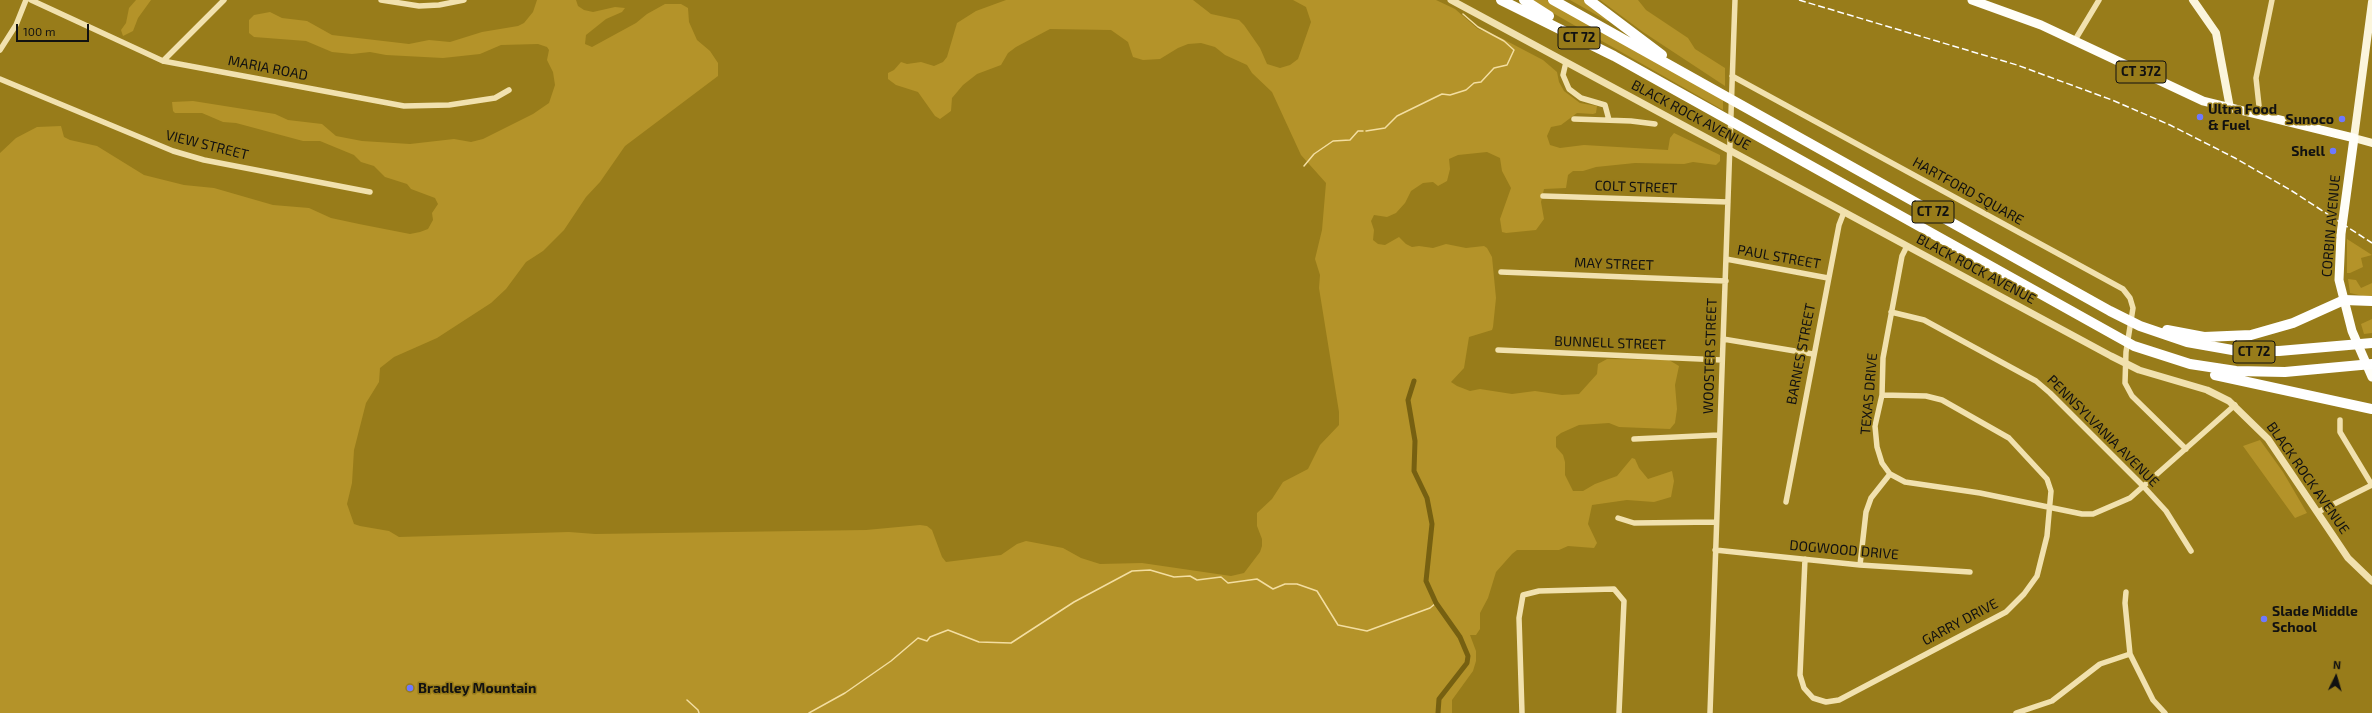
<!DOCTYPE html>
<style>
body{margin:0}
#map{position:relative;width:2372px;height:713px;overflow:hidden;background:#987c1a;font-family:"Exo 2",sans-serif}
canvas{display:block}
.north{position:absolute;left:2316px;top:657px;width:40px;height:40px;-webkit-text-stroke:3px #987c1a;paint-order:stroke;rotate:5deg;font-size:11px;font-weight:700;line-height:16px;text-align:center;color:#111}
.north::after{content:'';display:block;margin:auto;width:14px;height:18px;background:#111;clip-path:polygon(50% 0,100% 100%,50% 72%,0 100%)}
.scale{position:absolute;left:16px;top:24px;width:73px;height:18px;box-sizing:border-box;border:2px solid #111;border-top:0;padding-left:5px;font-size:12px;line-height:14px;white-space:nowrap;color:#111;-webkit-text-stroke:3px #987c1a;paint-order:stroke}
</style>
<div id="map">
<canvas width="2372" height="713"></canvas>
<div class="north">N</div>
<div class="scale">100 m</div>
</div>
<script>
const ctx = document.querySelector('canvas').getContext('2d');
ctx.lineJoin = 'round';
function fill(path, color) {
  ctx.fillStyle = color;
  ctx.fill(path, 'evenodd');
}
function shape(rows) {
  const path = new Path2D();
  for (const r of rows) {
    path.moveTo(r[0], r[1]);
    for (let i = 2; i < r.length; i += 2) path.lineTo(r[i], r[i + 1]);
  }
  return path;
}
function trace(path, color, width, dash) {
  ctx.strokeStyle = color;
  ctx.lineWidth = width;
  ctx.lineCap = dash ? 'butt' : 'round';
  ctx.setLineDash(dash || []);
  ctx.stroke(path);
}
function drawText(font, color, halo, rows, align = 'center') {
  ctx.font = font + ' "Exo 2",sans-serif';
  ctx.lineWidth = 3;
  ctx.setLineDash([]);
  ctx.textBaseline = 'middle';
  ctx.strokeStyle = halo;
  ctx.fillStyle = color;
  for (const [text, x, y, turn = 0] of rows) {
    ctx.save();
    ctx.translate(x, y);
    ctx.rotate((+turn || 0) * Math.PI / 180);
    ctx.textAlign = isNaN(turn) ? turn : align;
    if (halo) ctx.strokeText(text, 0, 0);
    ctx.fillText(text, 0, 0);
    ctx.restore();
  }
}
fill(shape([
 [136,0,151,0,138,18,133,31,123,36,121,30,126,23,129,8],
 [537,0,576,0,578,6,584,10,593,12,615,7,625,8,622,12,606,19,586,35,585,44,592,47,636,23,647,14,665,4,681,4,688,8,689,22,697,40,710,51,718,63,718,76,625,146,600,182,586,197,564,230,543,251,526,262,506,289,491,303,437,338,394,357,380,368,379,382,366,403,354,450,352,483,347,504,354,524,360,526,389,531,399,537,569,532,595,534,866,530,920,525,927,526,932,530,942,557,946,562,1001,555,1017,544,1026,541,1063,548,1081,558,1100,564,1142,563,1231,576,1244,573,1260,552,1262,546,1262,539,1257,526,1257,513,1272,499,1283,482,1308,469,1320,445,1339,425,1339,412,1319,288,1320,275,1315,259,1322,230,1326,183,1301,155,1272,92,1252,73,1247,65,1225,55,1215,47,1201,43,1188,44,1178,48,1160,59,1143,60,1133,57,1128,42,1111,30,1050,29,1016,47,1008,53,1001,65,977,74,963,85,952,98,951,111,940,119,935,116,918,92,896,85,888,79,888,73,894,70,901,62,907,64,921,62,934,66,943,62,947,57,957,23,976,11,1006,0,1193,0,1211,14,1239,20,1244,25,1260,48,1267,64,1280,68,1290,65,1298,59,1311,22,1306,7,1293,0,1436,0,1455,9,1478,29,1501,38,1543,60,1557,72,1559,82,1564,91,1580,103,1597,106,1596,113,1593,114,1577,113,1561,125,1551,127,1547,136,1550,145,1560,148,1584,145,1668,150,1670,138,1674,133,1720,155,1720,161,1716,165,1693,162,1684,164,1635,163,1596,167,1583,171,1573,171,1568,175,1566,188,1544,189,1541,202,1544,219,1536,230,1506,233,1502,232,1500,219,1511,188,1502,171,1500,158,1487,152,1458,155,1449,159,1450,169,1447,181,1438,186,1433,182,1423,183,1411,191,1405,203,1396,213,1387,217,1374,215,1371,221,1374,230,1373,240,1378,244,1385,245,1399,237,1406,244,1412,247,1419,246,1433,248,1446,244,1466,248,1484,246,1487,248,1492,257,1496,298,1493,327,1492,330,1469,337,1464,368,1451,382,1457,386,1470,391,1480,389,1512,394,1535,391,1562,395,1579,394,1597,374,1598,364,1607,359,1669,360,1679,366,1675,385,1677,409,1675,423,1670,429,1619,427,1609,423,1579,425,1561,433,1556,437,1556,447,1563,455,1565,462,1565,475,1573,491,1583,491,1595,484,1617,476,1632,458,1635,459,1639,468,1648,479,1672,471,1674,481,1671,497,1654,502,1627,500,1592,505,1588,524,1597,543,1594,548,1568,546,1559,550,1517,550,1512,554,1496,572,1488,598,1480,613,1480,629,1476,635,1470,635,1476,651,1476,661,1473,671,1452,700,1452,713,0,713,0,153,16,138,37,127,61,126,64,137,70,140,97,146,144,175,184,185,214,188,273,205,309,208,331,218,359,224,410,234,420,232,428,229,433,220,432,213,438,204,435,198,411,189,407,184,385,177,374,166,361,162,354,155,320,141,303,141,236,123,223,122,202,113,175,113,173,111,172,102,193,101,275,114,288,120,322,124,336,136,362,141,410,144,454,139,471,142,483,139,533,114,549,103,555,85,553,72,547,60,549,50,547,47,538,44,501,45,480,54,443,58,386,55,370,52,352,54,332,52,306,41,254,37,249,33,249,20,254,15,270,12,282,18,307,21,332,35,409,44,429,40,450,42,482,32,518,26,524,23,533,12],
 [1530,0,1547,0,1723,100,1723,110],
 [1570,0,1585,0,1609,20,1607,21],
 [1600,0,1638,0,1646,10,1688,38,1695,49,1725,68,1725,86,1643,32],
 [2347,239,2372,255,2361,258,2363,267,2350,273,2347,273],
 [2348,279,2356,280,2361,288,2372,283,2372,298,2350,293],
 [2372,319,2372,333,2364,334,2361,324],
 [2260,440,2283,472,2307,513,2295,518,2243,446]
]), '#b49329');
trace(shape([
 [1366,131,1385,128,1397,116,1442,94,1450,95,1466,90,1474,83,1481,82,1494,68,1507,65,1514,50,1504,41,1478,27,1463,14],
 [1304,166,1314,154,1333,141,1350,140,1358,131,1363,131],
 [687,700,698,710,699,713],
 [809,713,845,693,891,661,918,638,927,641,930,637,948,630,979,642,1011,643,1074,602,1132,571,1150,570,1174,577,1190,576,1197,580,1221,577,1228,583,1257,579,1273,589,1285,584,1297,584,1317,591,1338,625,1367,631,1430,608,1436,603]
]), '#f3dea1', 1.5);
trace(shape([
 [1414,381,1408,400,1415,441,1414,471,1427,498,1432,524,1426,581,1436,603,1460,637,1468,656,1467,663,1439,699,1438,713]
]), '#766011', 5);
trace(shape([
 [31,0,163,61,404,106,449,105,495,98,509,90],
 [381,0,419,6,439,5,464,0],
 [2075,40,2099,0],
 [0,50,16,25,26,0],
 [163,61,224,0],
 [1566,62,1563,75,1569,89,1581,98,1605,105,1609,120],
 [1732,76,2123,289,2130,298,2133,308,2126,352,2125,383,2132,396,2186,449],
 [0,79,173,151,204,160,370,192],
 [2260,115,2256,78,2272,0],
 [1574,119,1631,121,1655,124],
 [1543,196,1728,202],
 [1907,246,1902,256,1883,358,1882,395,1875,426,1877,447,1882,463,1890,474,1905,482,1980,493,2082,514,2093,514,2130,498,2235,405],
 [1726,259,1828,278],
 [1501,272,1726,281],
 [1891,312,1924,320,2036,381,2050,393,2144,487,2166,511,2191,551],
 [1723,339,1813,354],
 [1498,350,1722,360],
 [2340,420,2340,432,2372,485],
 [1634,439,1719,435],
 [1786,502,1839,225,1844,212],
 [2318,512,2372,485],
 [1618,518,1634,523,1716,522],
 [1715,550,1860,565,1970,572],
 [1805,559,1800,675,1804,688,1813,698,1826,702,1839,700,2006,612,2024,594,2037,576,2047,536,2051,491,2047,479,2009,438,1942,400,1926,396,1882,395],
 [1860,565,1866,512,1871,498,1890,474],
 [2126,592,2125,603,2130,654,2153,700,2165,713],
 [1522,713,1519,618,1523,595,1539,591,1614,589,1624,601,1619,713],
 [1710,713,1735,0],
 [2016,713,2052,701,2100,664,2130,654]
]), '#f1e1ae', 5.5);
trace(shape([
 [1451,0,2111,356,2139,370,2207,390,2229,401,2268,439,2348,558,2372,581]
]), '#f1e1ae', 7);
trace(shape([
 [2193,0,2216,33,2230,108],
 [2372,2,2354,138,2372,143]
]), '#fbf5dc', 8);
trace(shape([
 [1972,0,2041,25,2203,101,2354,138,2341,234,2339,280,2352,331,2372,377]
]), '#fffef8', 9);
trace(shape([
 [1501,0,1614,56,2134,346,2190,364,2236,371,2285,372,2372,364],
 [1524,0,1549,16],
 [1553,0,2110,311,2140,326,2187,342,2238,351,2279,351,2372,343],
 [1589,0,1662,55],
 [2167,330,2204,337,2251,335,2293,323,2344,300,2372,301],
 [2215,375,2372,409]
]), '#fff', 10);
trace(shape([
 [1799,0,2017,65,2112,100,2170,125,2235,158,2292,191,2372,243]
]), '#fff', 1.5, [7, 3]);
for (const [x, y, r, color] of [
 [2200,117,4,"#6e79ff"],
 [2342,119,4,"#6e79ff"],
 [2333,151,4,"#6e79ff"],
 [2264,619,4,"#6e79ff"],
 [410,688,4,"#6e79ff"]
]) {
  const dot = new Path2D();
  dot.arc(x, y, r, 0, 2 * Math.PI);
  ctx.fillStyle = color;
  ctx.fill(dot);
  trace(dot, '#987c1a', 1.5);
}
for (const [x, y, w] of [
 [1579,38,42],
 [2141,72,50],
 [1933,212,42],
 [2254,352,42]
]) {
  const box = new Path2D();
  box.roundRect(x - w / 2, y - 11, w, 22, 3);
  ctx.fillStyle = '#987c1a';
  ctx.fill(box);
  trace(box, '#111', 1);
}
drawText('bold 13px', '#111', null, [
 ["CT 72",1579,38],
 ["CT 372",2141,72],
 ["CT 72",1933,212],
 ["CT 72",2254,352]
]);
drawText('14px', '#111', '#987c1a', [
 ["MARIA ROAD",268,68,11],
 ["BLACK ROCK AVENUE",1691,115,28],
 ["VIEW STREET",207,145,14],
 ["COLT STREET",1636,187,2],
 ["HARTFORD SQUARE",1968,191,29],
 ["CORBIN AVENUE",2331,226,-85],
 ["PAUL STREET",1779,257,10],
 ["MAY STREET",1614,264,2],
 ["BLACK ROCK AVENUE",1976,269,28],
 ["BUNNELL STREET",1610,343,2],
 ["BARNES STREET",1801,354,-79],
 ["WOOSTER STREET",1710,356,-88],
 ["TEXAS DRIVE",1869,394,-85],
 ["PENNSYLVANIA AVENUE",2103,431,45],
 ["BLACK ROCK AVENUE",2308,478,55],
 ["DOGWOOD DRIVE",1844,550,5],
 ["GARRY DRIVE",1960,622,-28]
]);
drawText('bold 14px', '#111', '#987c1a', [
 ["Ultra Food",2208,109],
 ["& Fuel",2208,125],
 ["Sunoco",2334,119,"right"],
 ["Shell",2325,151,"right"],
 ["Slade Middle",2272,611],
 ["School",2272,627],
 ["Bradley Mountain",418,688]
], 'left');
</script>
